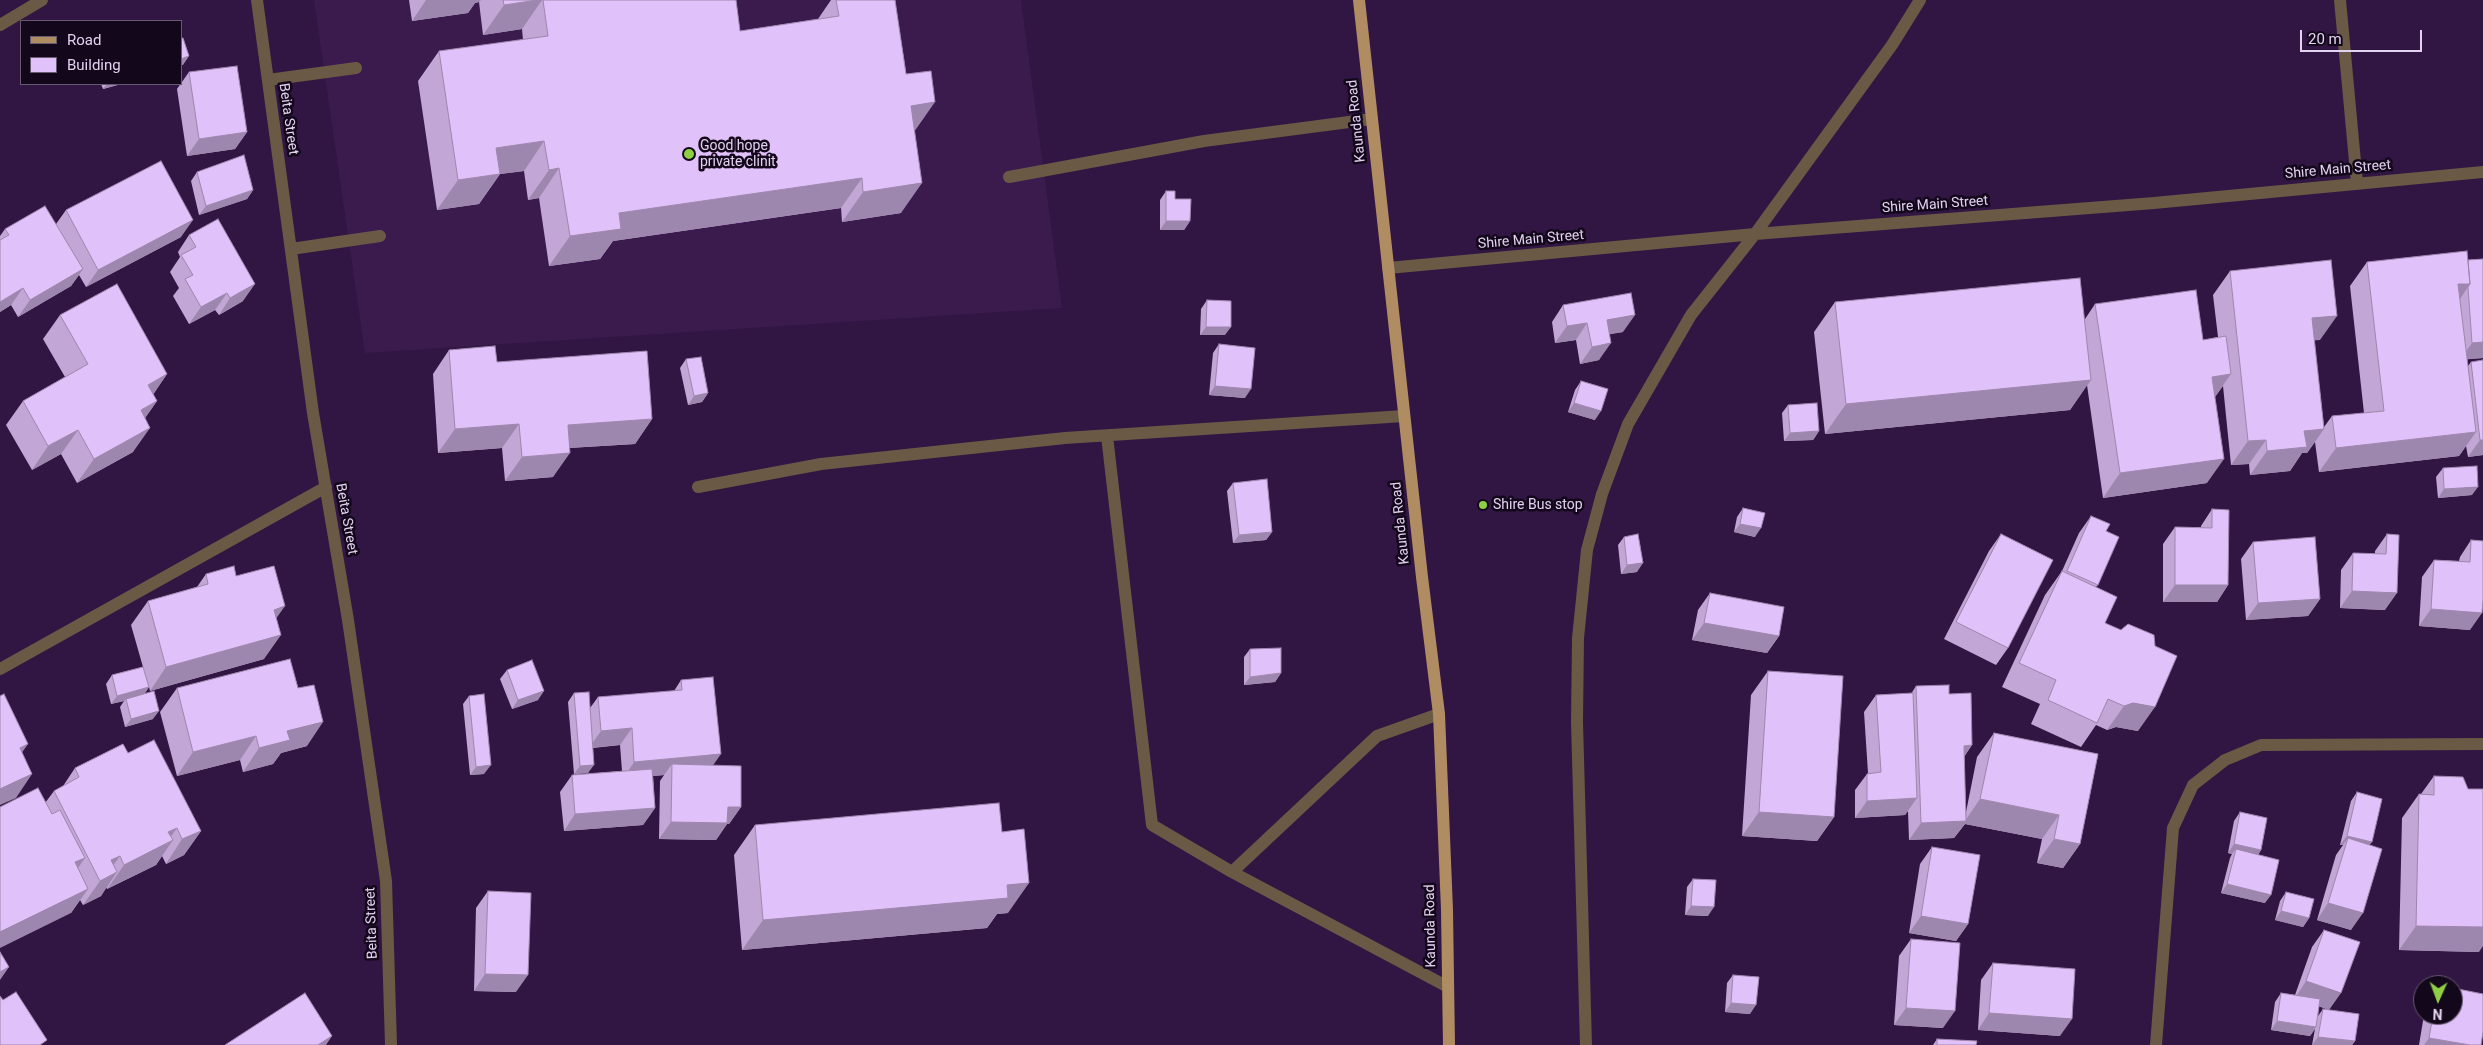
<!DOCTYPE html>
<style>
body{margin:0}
#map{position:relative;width:2483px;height:1045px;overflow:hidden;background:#311542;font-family:Roboto,sans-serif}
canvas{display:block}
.legend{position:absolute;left:20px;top:20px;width:162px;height:65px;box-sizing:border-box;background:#13081b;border:1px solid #665970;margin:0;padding:6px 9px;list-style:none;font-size:15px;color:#e2d2ef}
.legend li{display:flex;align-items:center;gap:10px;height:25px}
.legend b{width:25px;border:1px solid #665970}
.north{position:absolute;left:2413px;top:975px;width:50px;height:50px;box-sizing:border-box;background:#13081b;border:1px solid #665970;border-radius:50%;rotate:182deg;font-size:14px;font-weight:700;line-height:20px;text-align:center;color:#e2d2ef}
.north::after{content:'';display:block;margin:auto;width:18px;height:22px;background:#8fcd42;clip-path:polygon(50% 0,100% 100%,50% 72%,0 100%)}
.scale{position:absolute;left:2300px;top:30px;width:122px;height:22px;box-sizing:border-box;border:2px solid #e2d2ef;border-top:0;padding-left:6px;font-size:15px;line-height:18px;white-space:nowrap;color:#e2d2ef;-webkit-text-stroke:4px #13081b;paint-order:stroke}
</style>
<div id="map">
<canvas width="2483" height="1045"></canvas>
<ul class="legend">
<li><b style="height:6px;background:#b08c62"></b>Road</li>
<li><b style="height:14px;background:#e1c1f9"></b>Building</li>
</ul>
<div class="north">N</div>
<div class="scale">20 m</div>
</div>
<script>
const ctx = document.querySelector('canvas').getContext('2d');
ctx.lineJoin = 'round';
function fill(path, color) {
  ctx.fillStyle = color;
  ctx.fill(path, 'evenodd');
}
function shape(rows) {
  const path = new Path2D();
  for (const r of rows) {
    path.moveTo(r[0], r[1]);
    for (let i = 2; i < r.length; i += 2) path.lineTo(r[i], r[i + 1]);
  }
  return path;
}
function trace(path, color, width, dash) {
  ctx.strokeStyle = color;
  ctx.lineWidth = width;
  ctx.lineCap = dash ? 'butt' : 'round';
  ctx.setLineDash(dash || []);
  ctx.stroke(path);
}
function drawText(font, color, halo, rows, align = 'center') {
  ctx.font = font + ' Roboto,sans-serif';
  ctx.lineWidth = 5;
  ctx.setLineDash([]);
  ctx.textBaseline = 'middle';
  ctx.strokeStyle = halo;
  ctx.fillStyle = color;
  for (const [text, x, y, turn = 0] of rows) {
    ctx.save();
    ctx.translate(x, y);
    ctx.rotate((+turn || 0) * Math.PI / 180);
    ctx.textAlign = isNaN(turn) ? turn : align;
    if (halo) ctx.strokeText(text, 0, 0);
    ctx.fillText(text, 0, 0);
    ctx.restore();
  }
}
fill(shape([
 [314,0,1021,0,1062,308,365,353]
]), '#3b1a4e');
trace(shape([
 [257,0,313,413,348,620,386,881,391,1045],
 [2340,0,2357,183],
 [0,25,42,0],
 [268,80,356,68],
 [1009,177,1204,141,1372,119],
 [291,249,380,236],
 [1388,268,1755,234,2154,203,2483,172],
 [1107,436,1152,825,1232,872,1448,987],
 [698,487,821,464,1065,438,1404,416],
 [0,669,326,487],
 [1232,872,1377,736,1439,714],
 [1586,1045,1577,722,1578,638,1587,550,1602,494,1628,424,1691,315,1755,234,1892,45,1920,0],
 [2156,1045,2173,828,2193,785,2225,760,2261,745,2483,744]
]), '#6a5945', 12);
trace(shape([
 [1359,0,1422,577,1439,714,1447,910,1449,1045]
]), '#b08c62', 12);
fill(shape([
 [409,0,736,0,740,31,818,19,831,0,895,0,915,132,901,213,842,222,841,208,613,241,600,259,549,266,539,198,528,200,524,171,500,174,479,204,437,210,418,81,439,51,523,40,522,29,483,35,479,2,475,3,468,13,412,21],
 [189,72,247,132,235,149,187,156,177,89],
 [101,84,121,84,103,89],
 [197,172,253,190,247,199,199,215,191,181],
 [1166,191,1175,199,1190,221,1184,230,1160,230,1160,200],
 [66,210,181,237,86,287,79,275,71,286,18,317,11,305,0,312,0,236,5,229,56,224],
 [189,235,243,301,219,315,215,310,189,324,173,296,179,288,170,272,180,257,178,252],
 [2483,259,2483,358,2467,359,2468,366,2471,362,2483,455,2468,457,2466,446,2459,456,2319,472,2315,442,2307,453,2302,453,2290,471,2250,475,2249,464,2231,465,2223,386,2215,397,2207,483,2103,498,2087,385,2070,410,1825,434,1814,332,1835,302,2085,319,2095,304,2203,340,2218,337,2213,295,2230,271,2320,340,2314,340,2324,427,2332,416,2364,413,2350,286,2367,262,2468,260],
 [1207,300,1225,335,1200,335,1201,309],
 [1563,305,1623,332,1609,334,1599,360,1580,364,1576,340,1555,343,1552,322],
 [60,315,167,374,153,394,157,401,145,418,133,452,77,483,61,454,32,470,6,425,23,401,65,377,43,339],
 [1219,344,1245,398,1209,395,1213,353],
 [449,350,497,362,652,419,635,444,569,448,553,477,505,481,502,448,438,453,433,374],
 [686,359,708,393,702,402,688,405,680,368],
 [1581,381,1595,420,1568,412,1575,390],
 [1788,405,1819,431,1813,440,1784,441,1782,413],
 [2443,468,2472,495,2438,498,2436,477],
 [1233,483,1272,532,1266,540,1233,543,1227,491],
 [1743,508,1755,537,1734,532,1737,517],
 [2212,509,2228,585,2217,602,2163,602,2163,544,2175,527,2201,527,2201,526],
 [2091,516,2106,531,2098,585,2096,587,2105,623,2138,731,2116,727,2107,730,2096,725,2081,747,2031,724,2040,704,2002,687,2045,595,2062,571,2079,533],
 [2001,534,2008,648,1996,665,1944,639,1989,551],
 [2387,534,2385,610,2340,608,2341,570,2353,553,2375,554,2375,551],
 [1624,537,1637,572,1621,574,1618,545],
 [2471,540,2470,630,2419,626,2422,577,2434,560,2459,561,2460,557],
 [2253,542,2320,599,2308,616,2246,620,2241,559],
 [206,574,236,576,276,619,264,659,150,691,149,687,145,693,153,719,125,727,120,707,124,701,111,704,106,684,112,675,143,667,131,625,148,601,197,587],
 [1710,593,1779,636,1767,653,1692,640,1698,610],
 [1250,649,1281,673,1275,682,1244,685,1244,657],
 [507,670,538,700,512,709,500,679],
 [1768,671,1834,817,1817,841,1742,836,1751,695],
 [681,680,713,765,741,807,729,824,727,824,716,840,659,839,660,781,664,775,653,776,655,808,643,825,564,831,560,792,572,775,622,771,620,745,593,748,588,773,574,774,568,702,574,693,590,708,598,697,674,691],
 [1916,686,1949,694,1972,745,1964,757,1966,812,1977,757,1994,733,2098,754,2080,844,2063,868,2037,863,2042,839,1965,824,1954,838,1909,840,1908,811,1905,815,1855,818,1855,790,1867,774,1868,773,1864,712,1876,695,1911,694],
 [177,688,307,746,281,753,273,764,243,772,240,760,177,776,160,712],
 [469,696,484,774,470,775,463,704],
 [128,753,201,831,184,855,166,864,162,856,156,865,107,889,106,887,101,896,83,905,80,900,71,913,45,803,54,791,63,786,75,768],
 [2434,776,2468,789,2479,952,2399,950,2402,818,2419,794,2421,794],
 [2357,792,2370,845,2351,930,2317,920,2336,855,2343,845,2340,845,2351,801],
 [2240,812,2261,850,2258,855,2265,903,2221,893,2230,858,2232,854,2228,853,2234,821],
 [755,825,1008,913,997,914,987,928,742,950,734,855],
 [1932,847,1968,924,1956,941,1909,933,1920,864],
 [1693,879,1708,916,1685,915,1687,887],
 [488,891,516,992,474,991,476,908],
 [2286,892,2309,918,2303,927,2275,920,2280,901],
 [2324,930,2329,1010,2355,1041,2352,1045,2312,1045,2315,1029,2310,1036,2271,1030,2275,1002,2281,993,2295,995,2312,947],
 [2319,1006,2329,1010,2323,1009,2318,1016],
 [1911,939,1943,1028,1894,1025,1899,956],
 [1993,963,2060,1036,1978,1030,1981,980],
 [1733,975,1750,1014,1725,1012,1727,983],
 [2424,1015,2453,1015,2481,1045,2419,1045],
 [1937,1039,1976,1045,1933,1045]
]), '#c2a6d6');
fill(shape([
 [426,0,481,0,479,2,475,3,468,13,412,21],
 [537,0,542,0,522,29,483,35,504,5],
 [189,56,183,65,181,65,181,59],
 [107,84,121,84,103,89],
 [935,102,914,132,911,106],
 [247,132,235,149,187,156,199,139],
 [544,141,524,171,500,174,479,204,437,210,458,180,496,148],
 [559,168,539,198,528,200,549,170],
 [862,178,841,208,613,241,600,259,549,266,570,236,619,213],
 [922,183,901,213,842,222,863,192],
 [253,190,247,199,199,215,206,206],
 [193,220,181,237,86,287,98,270],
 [1166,221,1190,221,1184,230,1160,230],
 [83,269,71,286,18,317,30,300],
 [255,284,243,301,219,315,230,298],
 [2458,284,2470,284,2454,308],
 [23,288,11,305,0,312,0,302],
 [227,293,215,310,189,324,201,307],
 [1635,315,1623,332,1595,337,1607,320],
 [2337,316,2320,340,2295,342,2312,318],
 [1587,323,1576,340,1555,343,1567,326],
 [1206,327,1231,327,1225,335,1200,335],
 [2483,342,2483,358,2460,360,2472,343],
 [1611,343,1599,360,1580,364,1592,347],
 [167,374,151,398,148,385],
 [2231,374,2214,398,2212,377],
 [2091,380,2070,410,1825,434,1846,404],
 [1215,386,1251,389,1245,398,1209,395],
 [708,393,702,402,688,405,694,396],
 [157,401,140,425,141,410],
 [1574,403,1601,411,1595,420,1568,412],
 [652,419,635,444,551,449,568,425],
 [519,424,502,448,438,453,455,429],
 [150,428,133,452,77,483,94,459],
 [2324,429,2307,453,2302,453,2290,471,2250,475,2267,451,2304,431],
 [78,430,61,454,32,470,48,446],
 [1819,431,1813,440,1784,441,1790,433],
 [2476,432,2459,456,2319,472,2336,448],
 [2266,440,2249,464,2231,465,2248,441],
 [2480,440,2483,440,2483,455,2468,457],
 [570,453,553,477,505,481,522,457],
 [2224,459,2207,483,2103,498,2120,473],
 [2478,487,2472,495,2438,498,2444,489],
 [1740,524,1761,528,1755,537,1734,532],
 [1272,532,1266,540,1233,543,1239,535],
 [1643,563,1637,572,1621,574,1627,565],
 [2175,585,2228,585,2217,602,2163,602],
 [2352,591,2397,593,2385,610,2340,608],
 [2320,599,2308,616,2246,620,2258,603],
 [285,606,268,630,274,610],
 [2431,609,2482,613,2470,630,2419,626],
 [1704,623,1779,636,1767,653,1692,640],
 [281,635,264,659,150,691,166,667],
 [1281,673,1275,682,1244,685,1250,677],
 [149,687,143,696,126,699,124,701,111,704,117,696],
 [544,691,538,700,512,709,518,700],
 [2133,703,2155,707,2138,731,2116,727,2107,730,2124,706],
 [159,711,153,719,125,727,131,719],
 [323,722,307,746,281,753,273,764,243,772,259,748,287,731],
 [632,728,620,745,589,748,601,731],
 [256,736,240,760,177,776,193,752],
 [28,744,11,768,20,748],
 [1972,745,1960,762,1964,746],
 [721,754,709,771,672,764,664,775,623,779,634,762],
 [491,765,484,774,470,775,476,767],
 [594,765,588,773,574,774,580,766],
 [32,774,16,798,0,805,0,789],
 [1917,798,1905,815,1855,818,1867,801],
 [1980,799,2059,815,2042,839,1965,824,1954,838,1909,840,1921,823,1965,821],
 [728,807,741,807,729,824,727,824,716,840,659,839,671,822],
 [655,808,643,825,564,831,575,814],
 [1759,812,1834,817,1817,841,1742,836],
 [177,828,165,845,173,840,156,865,107,889,124,865,168,832],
 [201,831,184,855,166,864,182,839],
 [2347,836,2372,842,2366,850,2348,838,2343,845,2340,845],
 [2054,839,2080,844,2063,868,2037,863],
 [2234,844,2261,850,2255,859,2236,849,2232,854,2228,853],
 [120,856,104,878,117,872,101,896,83,905,100,881,111,860],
 [85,858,68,882,75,862],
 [1029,883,1008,913,997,914,987,928,742,950,763,920,1007,885],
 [2227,884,2271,895,2265,903,2221,893],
 [88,889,71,913,0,948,0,932],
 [2328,903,2363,913,2351,930,2317,920],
 [1691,906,1714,907,1708,916,1685,915],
 [2281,911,2309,918,2303,927,2275,920],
 [1921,916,1968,924,1956,941,1909,933],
 [2416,926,2483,927,2483,946,2479,952,2399,950],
 [9,967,0,980,0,972],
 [485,974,528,975,516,992,474,991],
 [2306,981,2341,993,2329,1010,2295,998],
 [1731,1003,1756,1005,1750,1014,1725,1012],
 [1906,1008,1955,1011,1943,1028,1894,1025],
 [1989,1013,2072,1019,2060,1036,1978,1030],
 [2277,1021,2316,1027,2310,1036,2271,1030],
 [332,1036,326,1045,318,1045],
 [2318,1037,2355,1041,2352,1045,2312,1045],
 [2429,1038,2470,1045,2424,1045]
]), '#9e87ae');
const building = shape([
 [503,0,537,0,504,5,503,0],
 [543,0,736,0,740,31,839,16,836,0,895,0,906,74,931,71,935,102,911,106,922,183,863,192,862,178,619,213,621,229,570,236,559,168,549,170,544,141,496,148,500,174,458,180,439,51,548,36,543,0],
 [181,38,183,38,189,56,181,59,181,38],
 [237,66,247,132,199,139,189,72,237,66],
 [244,155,253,190,206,206,197,172,244,155],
 [161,161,193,220,98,270,66,210,161,161],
 [1166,191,1175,191,1175,199,1191,199,1190,221,1166,221,1166,191],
 [45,206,83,269,30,300,23,288,0,302,0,240,9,235,5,229,45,206],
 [218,219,255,284,230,298,227,293,201,307,185,279,193,275,181,255,196,247,189,235,218,219],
 [2467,251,2470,284,2458,284,2476,432,2336,448,2332,416,2384,411,2367,262,2467,251],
 [2483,259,2483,342,2472,343,2468,287,2470,284,2468,260,2483,259],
 [2331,260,2337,316,2312,318,2324,429,2304,431,2307,447,2267,451,2266,440,2248,441,2230,271,2331,260],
 [2080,278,2091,380,1846,404,1835,302,2080,278],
 [117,284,167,374,148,385,157,401,141,410,150,428,94,459,78,430,48,446,23,401,88,364,60,315,117,284],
 [2196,290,2203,340,2226,336,2231,374,2212,377,2224,459,2120,473,2095,304,2196,290],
 [1631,293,1635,315,1607,320,1611,343,1592,347,1587,323,1567,326,1563,305,1631,293],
 [1207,300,1231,301,1231,327,1206,327,1207,300],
 [1219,344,1255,348,1251,389,1215,386,1219,344],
 [495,346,497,362,647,351,652,419,568,425,570,453,522,457,519,424,455,429,449,350,495,346],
 [701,357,708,393,694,396,686,359,701,357],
 [2483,360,2483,440,2480,440,2471,362,2483,360],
 [1581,381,1608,389,1601,411,1574,403,1581,381],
 [1817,403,1819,431,1790,433,1788,405,1817,403],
 [2477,466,2478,487,2444,489,2443,468,2477,466],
 [1267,479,1272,532,1239,535,1233,483,1267,479],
 [1743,508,1765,513,1761,528,1740,524,1743,508],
 [2212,509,2229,510,2228,585,2175,585,2175,527,2212,528,2212,509],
 [2091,516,2110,524,2106,531,2119,537,2098,585,2067,571,2091,516],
 [1638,534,1643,563,1627,565,1624,537,1638,534],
 [2001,534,2053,560,2008,648,1956,622,2001,534],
 [2387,534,2399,535,2397,593,2352,591,2353,553,2386,554,2387,534],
 [2315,537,2320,599,2258,603,2253,542,2315,537],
 [2471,540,2483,541,2483,600,2482,613,2431,609,2434,560,2470,562,2471,540],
 [234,566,236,576,274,566,285,606,274,610,281,635,166,667,148,601,208,584,206,574,234,566],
 [2062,571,2117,597,2105,623,2121,630,2128,624,2154,635,2155,646,2177,656,2155,707,2133,703,2124,706,2108,699,2097,723,2048,700,2056,680,2019,663,2062,571],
 [1710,593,1784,607,1779,636,1704,623,1710,593],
 [1281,648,1281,673,1250,677,1250,649,1281,648],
 [290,659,298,688,314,685,323,722,287,731,290,740,259,748,256,736,193,752,177,688,290,659],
 [532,660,544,691,518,700,507,670,532,660],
 [143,667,149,687,117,696,112,675,143,667],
 [1768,671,1843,676,1834,817,1759,812,1768,671],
 [713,677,721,754,634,762,632,728,601,731,598,697,682,690,681,680,713,677],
 [1949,685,1949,694,1971,693,1972,745,1964,746,1966,821,1921,823,1916,686,1949,685],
 [154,691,159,711,131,719,126,699,154,691],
 [589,692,594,765,580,766,574,693,589,692],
 [1913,693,1917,798,1867,801,1867,774,1881,772,1876,695,1913,693],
 [4,694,28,744,20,748,32,774,0,789,0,696,4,694],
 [484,694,491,765,476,767,469,696,484,694],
 [1994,733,2098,754,2080,844,2054,839,2059,815,1980,799,1994,733],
 [154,740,201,831,182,839,177,828,168,832,173,840,124,865,120,856,111,860,117,872,100,881,54,791,79,777,75,768,123,744,128,753,154,740],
 [672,764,741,766,741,807,728,807,727,823,671,822,672,764],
 [652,769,655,808,575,814,572,775,652,769],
 [2434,776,2463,777,2468,789,2483,789,2483,927,2416,926,2419,794,2434,795,2434,776],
 [38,788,52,814,60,810,85,858,75,862,88,889,0,932,0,807,38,788],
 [2357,792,2382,799,2372,842,2347,836,2357,792],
 [999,803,1002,832,1024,829,1029,883,1007,885,1008,898,763,920,755,825,999,803],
 [2240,812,2267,818,2261,850,2234,844,2240,812],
 [2348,838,2382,849,2363,913,2328,903,2348,838],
 [1932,847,1980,855,1968,924,1921,916,1932,847],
 [2236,849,2279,860,2271,895,2227,884,2236,849],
 [1693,879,1716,880,1714,907,1691,906,1693,879],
 [488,891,531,893,528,975,485,974,488,891],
 [2286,892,2314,899,2309,918,2281,911,2286,892],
 [2324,930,2360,942,2341,993,2306,981,2324,930],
 [1911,939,1960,943,1955,1011,1906,1008,1911,939],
 [0,952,9,967,0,972,0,952],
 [1993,963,2075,969,2072,1019,1989,1013,1993,963],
 [1733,975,1759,977,1756,1005,1731,1003,1733,975],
 [2453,988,2483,994,2483,1032,2481,1045,2470,1045,2429,1038,2433,1015,2453,1015,2453,988],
 [16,992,47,1040,40,1045,0,1045,0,996,3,1000,16,992],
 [305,993,332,1036,318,1045,225,1045,305,993],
 [2281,993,2320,999,2316,1027,2277,1021,2281,993],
 [2323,1009,2359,1014,2355,1041,2318,1037,2323,1009],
 [1937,1039,1977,1041,1976,1045,1937,1045,1937,1039]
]);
fill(building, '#e1c1f9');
trace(building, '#9e87ae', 1);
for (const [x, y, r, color] of [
 [689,154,6,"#8fcd42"],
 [1483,505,5,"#8fcd42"]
]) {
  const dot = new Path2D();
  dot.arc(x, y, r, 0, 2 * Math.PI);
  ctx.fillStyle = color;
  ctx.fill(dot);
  trace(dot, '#13081b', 2);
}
drawText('14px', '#e2d2ef', '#13081b', [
 ["Beita Street",288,119,82],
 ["Kaunda Road",1357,121,-96],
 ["Shire Main Street",2338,170,-5],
 ["Shire Main Street",1935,205,-4],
 ["Shire Main Street",1531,240,-5],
 ["Beita Street",346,519,80],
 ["Kaunda Road",1401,523,-96],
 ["Beita Street",372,923,-92],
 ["Kaunda Road",1431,926,-91]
]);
drawText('14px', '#e2d2ef', '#13081b', [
 ["Good hope",700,146],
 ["private clinit",700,162],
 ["Shire Bus stop",1493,505]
], 'left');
</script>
